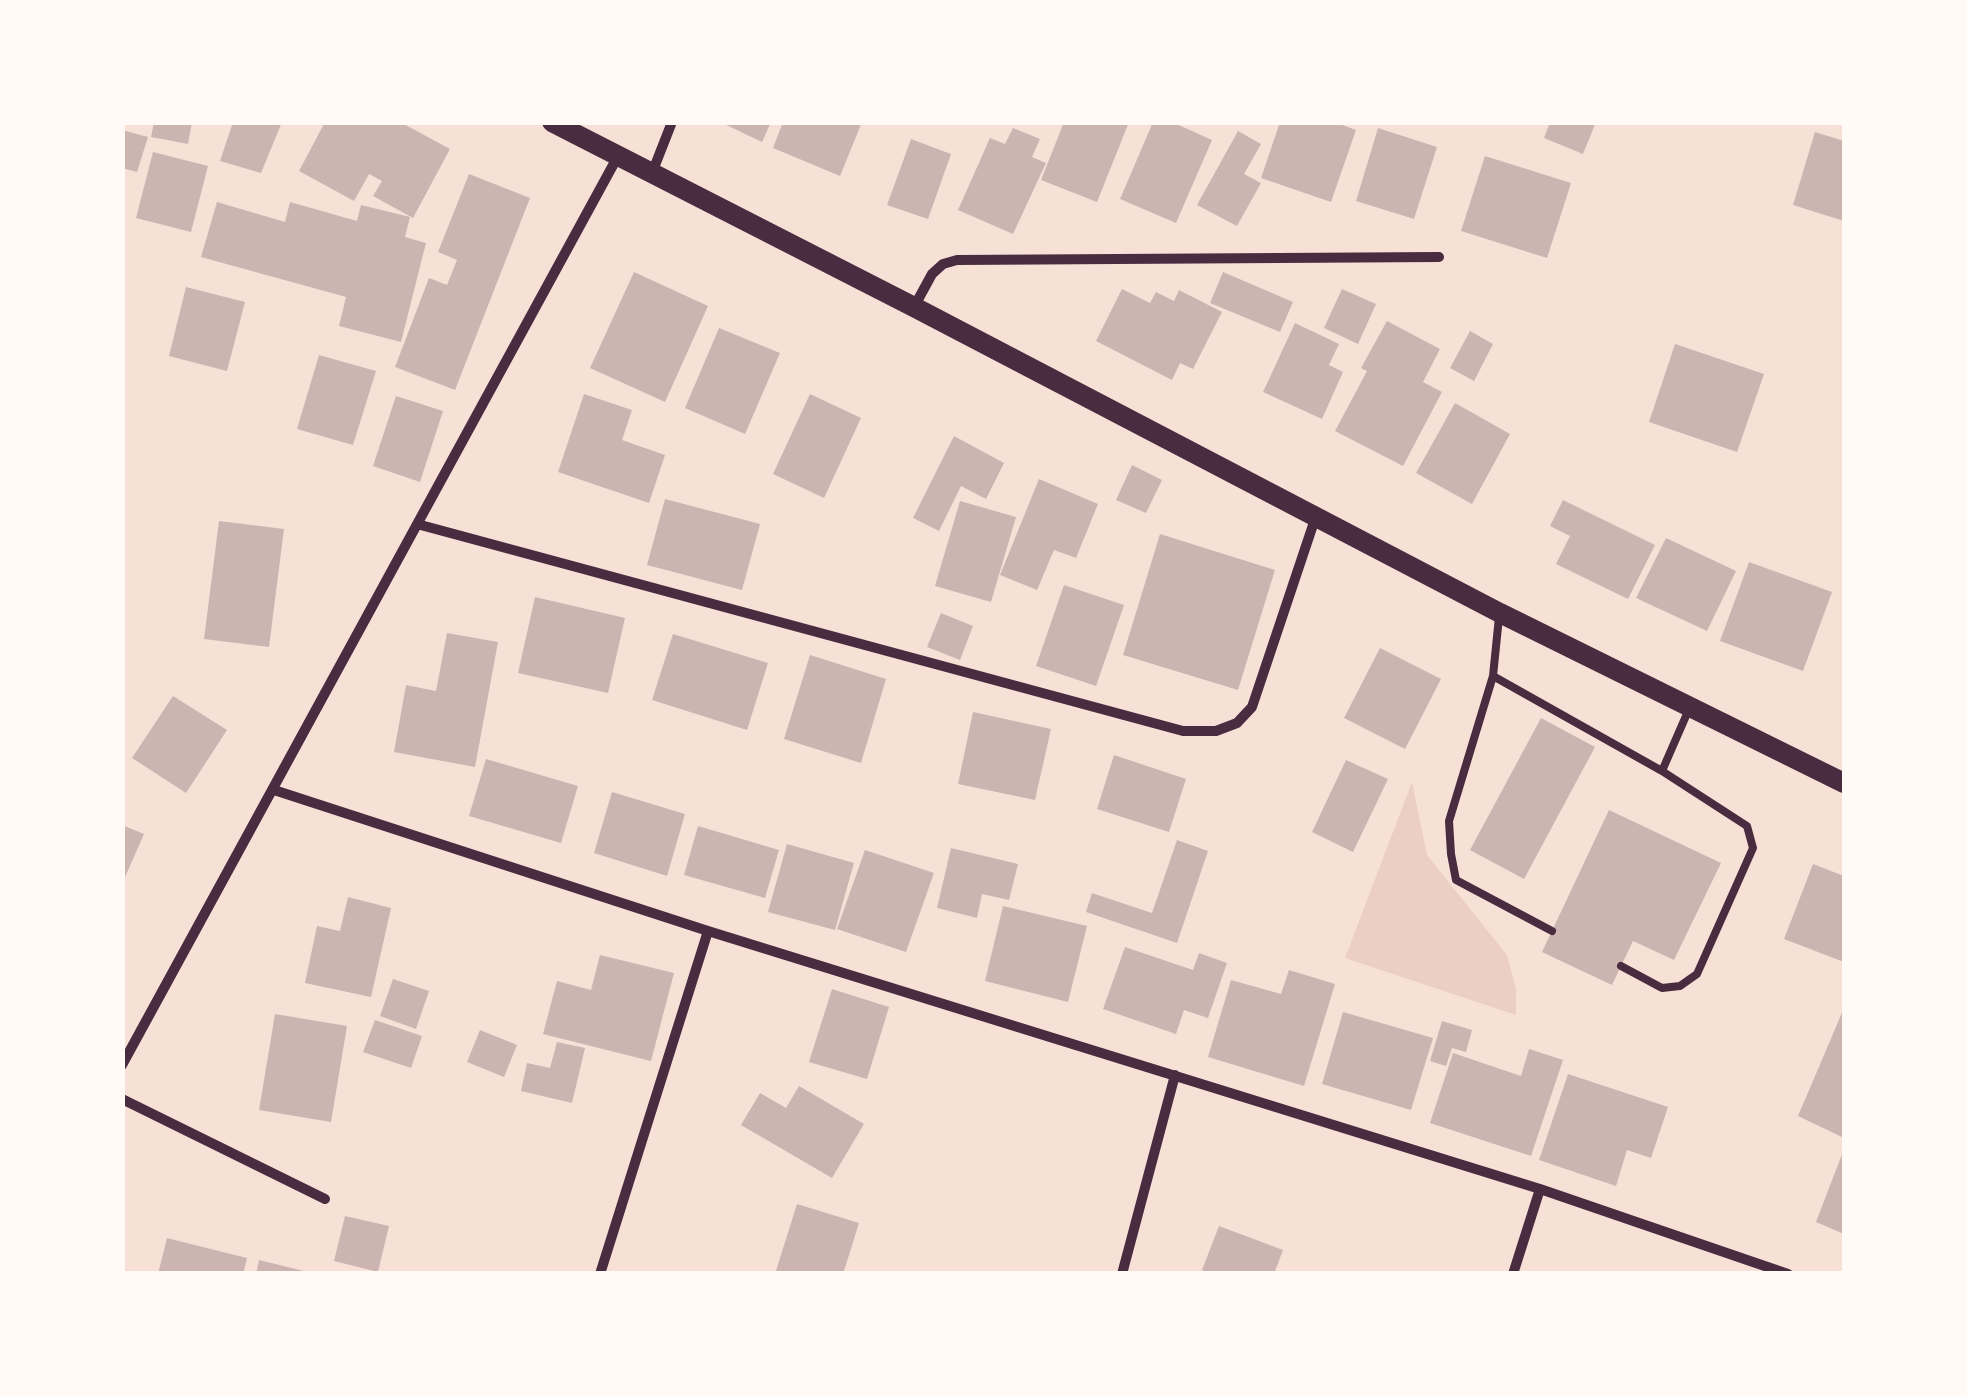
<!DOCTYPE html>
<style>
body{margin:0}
#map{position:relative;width:1967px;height:1396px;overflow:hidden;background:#f7e1d7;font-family:"Alegreya Sans",sans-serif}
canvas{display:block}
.frame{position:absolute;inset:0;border:125px solid #fffaf5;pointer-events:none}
</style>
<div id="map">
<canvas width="1967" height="1396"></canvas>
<div class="frame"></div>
</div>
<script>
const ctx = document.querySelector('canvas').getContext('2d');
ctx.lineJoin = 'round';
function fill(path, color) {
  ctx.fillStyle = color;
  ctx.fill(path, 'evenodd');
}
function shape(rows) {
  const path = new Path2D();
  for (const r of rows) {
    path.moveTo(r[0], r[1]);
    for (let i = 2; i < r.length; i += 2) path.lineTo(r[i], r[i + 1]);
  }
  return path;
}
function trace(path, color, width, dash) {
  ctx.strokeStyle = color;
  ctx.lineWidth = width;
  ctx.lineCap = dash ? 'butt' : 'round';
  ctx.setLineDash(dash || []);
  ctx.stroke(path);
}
fill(shape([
 [1412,782,1427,855,1507,955,1516,989,1516,1015,1345,958]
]), '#ebcfc5');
fill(shape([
 [154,122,192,122,188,144,151,137],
 [233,122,282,122,261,173,220,161],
 [325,122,400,122,450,149,413,218,373,196,382,181,369,174,354,201,299,171],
 [720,122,771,122,762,142],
 [783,122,862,122,840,176,773,148],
 [1064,122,1129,122,1097,202,1041,180],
 [1153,122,1172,122,1212,140,1176,223,1120,199],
 [1280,122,1334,122,1356,130,1331,202,1261,178],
 [1550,122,1596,122,1583,154,1544,138],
 [1013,128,1040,139,1032,157,1046,163,1013,234,958,210,990,138,1005,144],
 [1378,128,1437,147,1414,219,1356,201],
 [122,130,148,137,137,172,122,168],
 [1238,131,1261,144,1244,174,1261,183,1237,226,1197,205],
 [1815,132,1844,141,1844,221,1793,205],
 [911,139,951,154,928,219,887,205],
 [153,152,208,166,191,232,136,218],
 [1485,156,1571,183,1547,258,1461,231],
 [469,174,530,198,455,390,395,367,429,278,447,285,457,260,438,252],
 [217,202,285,222,290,202,357,221,361,205,410,217,405,237,426,243,401,342,339,326,346,297,201,257],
 [634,272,708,306,665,402,590,368],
 [1223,272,1293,302,1280,332,1210,303],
 [186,287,245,302,227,371,169,356],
 [1122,289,1150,303,1156,292,1174,301,1179,290,1222,312,1193,369,1180,363,1172,380,1096,341],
 [1342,289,1376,304,1358,344,1324,328],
 [1387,321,1440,349,1423,382,1442,392,1403,466,1335,431,1367,371,1361,368],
 [1295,323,1339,344,1329,365,1343,372,1322,419,1263,392],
 [719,328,780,353,745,434,685,408],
 [1470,331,1493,344,1474,381,1450,368],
 [1675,344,1764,374,1737,452,1649,422],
 [319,355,376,371,353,445,297,429],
 [584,394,632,410,622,440,665,455,649,503,558,472],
 [810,394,861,418,824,498,773,474],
 [396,396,443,411,420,482,373,466],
 [1455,403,1510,434,1472,504,1416,473],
 [954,436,1004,463,986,499,961,486,939,531,913,518],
 [1132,465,1162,480,1146,513,1116,500],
 [1039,479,1098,504,1076,558,1054,550,1037,590,1000,575],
 [665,499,760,524,742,590,647,565],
 [1563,500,1655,545,1628,599,1556,564,1570,536,1550,526],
 [960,501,1016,517,991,602,935,586],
 [219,521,284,529,269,647,204,639],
 [1160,534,1275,570,1238,690,1123,655],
 [1666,538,1736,571,1707,631,1636,598],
 [1749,562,1832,592,1803,671,1720,641],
 [1064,585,1124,605,1096,686,1036,666],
 [535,597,625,618,608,693,518,673],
 [941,613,973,626,960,660,927,647],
 [447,633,498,642,475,767,394,752,406,685,436,691],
 [673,634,768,663,747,730,652,700],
 [1380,648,1441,679,1405,749,1344,718],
 [810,655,886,679,861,763,784,739],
 [173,696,227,730,186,793,132,758],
 [973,712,1051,729,1035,800,958,784],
 [1541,718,1595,747,1524,879,1470,850],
 [1114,755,1186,779,1169,832,1097,809],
 [486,759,578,786,561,843,469,816],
 [1346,760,1388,779,1353,852,1312,832],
 [612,792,685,814,667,876,594,853],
 [1609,810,1721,863,1674,960,1633,941,1612,985,1542,952],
 [122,825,144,834,122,884],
 [698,826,779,850,765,898,684,875],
 [1177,840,1208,851,1177,943,1086,912,1092,893,1152,913],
 [787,844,854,863,835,930,768,912],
 [951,848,1018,864,1009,900,982,894,977,918,937,908],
 [865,850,934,873,906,952,837,929],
 [1813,864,1844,876,1844,962,1784,939],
 [348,897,391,908,371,997,305,983,317,926,340,931],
 [1003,906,1087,926,1068,1002,985,981],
 [1125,947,1193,970,1199,953,1227,963,1208,1018,1184,1010,1176,1034,1103,1009],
 [600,955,674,973,651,1061,543,1034,557,981,591,990],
 [1289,970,1335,984,1304,1086,1208,1057,1231,980,1281,994],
 [393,979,429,991,416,1029,380,1016],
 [832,989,889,1007,867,1079,809,1062],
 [1844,1008,1844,1138,1798,1116],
 [1343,1012,1433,1038,1411,1110,1322,1084],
 [275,1014,347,1026,331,1122,259,1110],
 [375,1020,422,1036,411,1068,363,1052],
 [1442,1021,1472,1030,1466,1052,1452,1048,1446,1066,1430,1061],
 [480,1030,517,1045,504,1077,467,1062],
 [557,1042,585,1048,572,1103,521,1091,527,1063,550,1068],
 [1529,1049,1563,1060,1531,1156,1430,1123,1453,1053,1521,1076],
 [1568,1074,1668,1107,1651,1158,1627,1150,1616,1186,1539,1160],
 [799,1086,864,1124,832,1178,741,1125,760,1093,786,1108],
 [1844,1149,1844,1234,1816,1222],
 [797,1204,859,1223,843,1274,775,1274],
 [345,1216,389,1226,378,1272,334,1261],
 [1219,1226,1283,1250,1274,1274,1211,1274,1202,1270],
 [167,1238,247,1258,243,1274,158,1274],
 [259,1260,308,1272,308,1274,256,1274]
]), '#ccb4b1');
trace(shape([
 [1499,617,1493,676,1449,821,1451,854,1456,880,1552,931],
 [1493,676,1662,771],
 [1621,966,1662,988,1680,986,1697,974,1753,848,1747,826,1662,771,1689,709]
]), '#4a2c40', 8);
trace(shape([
 [652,173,672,122],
 [914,307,932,274,943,264,957,260,1439,257],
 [417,524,1183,731,1216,731,1237,723,1252,707,1316,516],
 [274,790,708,931,1540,1189,1788,1274],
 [122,1065,618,156],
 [122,1099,325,1199],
 [600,1274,708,931],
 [1122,1274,1175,1075],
 [1513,1274,1540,1189]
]), '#4a2c40', 10);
trace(shape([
 [552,122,914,307,1500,613,1844,783]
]), '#4a2c40', 20);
</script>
